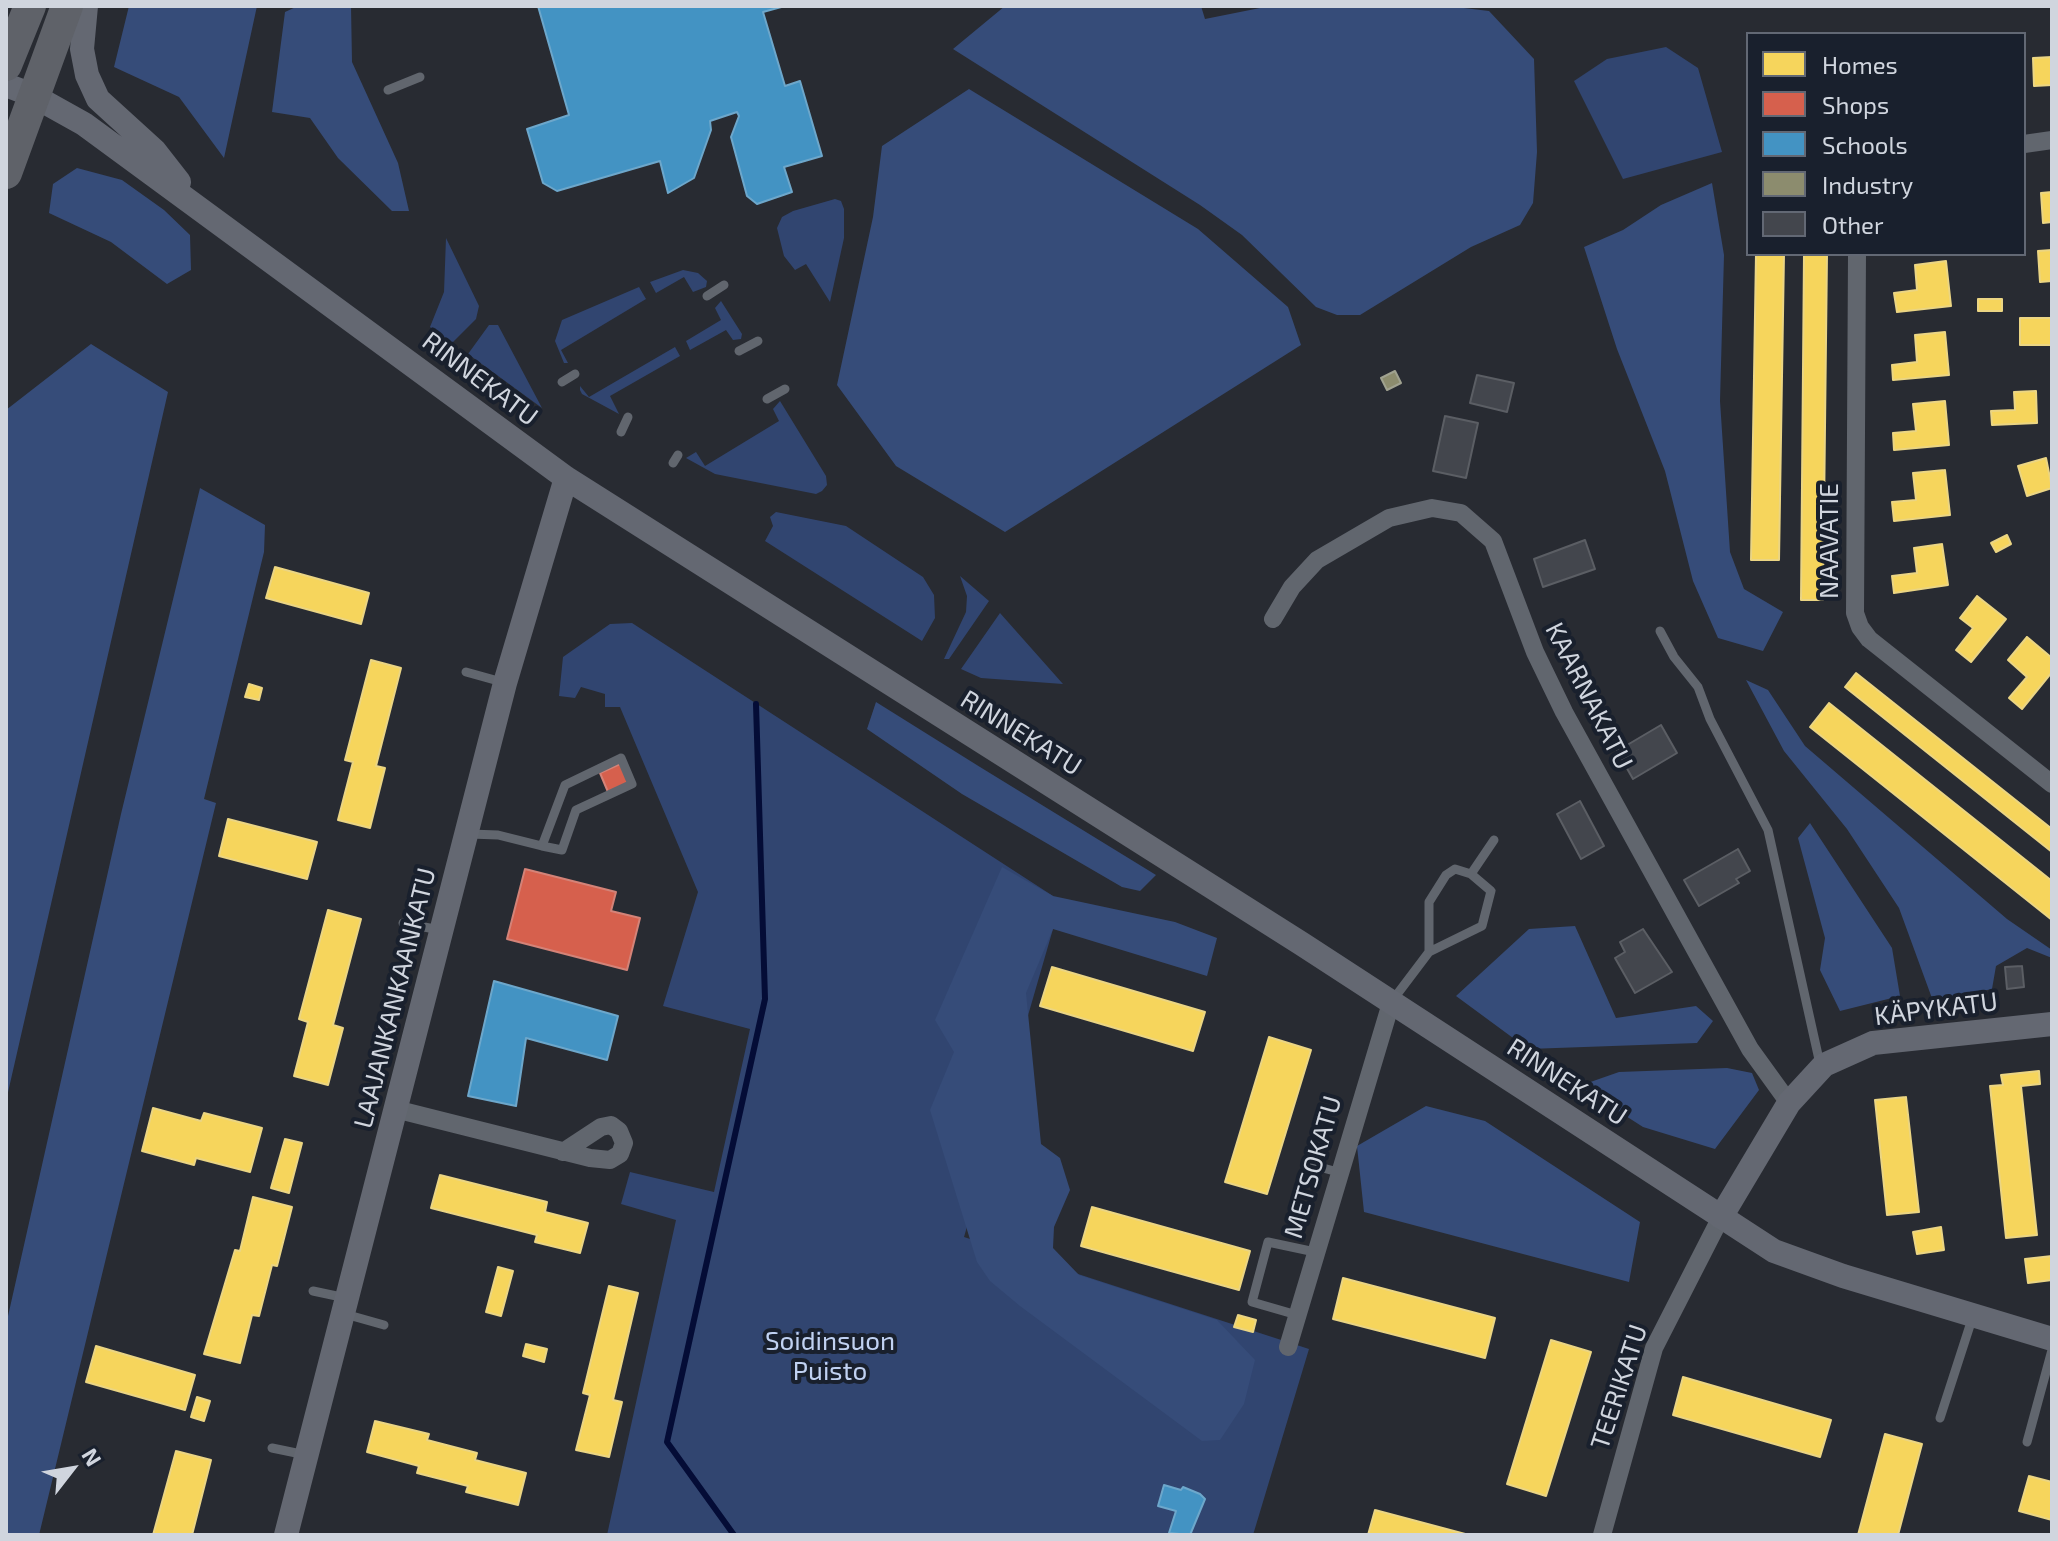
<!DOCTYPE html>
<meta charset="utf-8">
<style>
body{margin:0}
#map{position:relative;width:2058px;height:1541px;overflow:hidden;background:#282b32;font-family:"Exo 2",sans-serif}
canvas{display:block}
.frame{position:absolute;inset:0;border:8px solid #d0d5de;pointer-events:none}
.legend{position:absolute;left:1746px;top:32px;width:280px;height:224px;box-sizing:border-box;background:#19202d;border:2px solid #626874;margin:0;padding:10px 14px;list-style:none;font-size:24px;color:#d0d5de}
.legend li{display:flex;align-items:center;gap:16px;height:40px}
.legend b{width:40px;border:2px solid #626874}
.north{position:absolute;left:32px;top:1429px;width:80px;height:80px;-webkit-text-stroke:6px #19202d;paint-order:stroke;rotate:59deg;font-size:22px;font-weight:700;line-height:32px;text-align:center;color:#d0d5de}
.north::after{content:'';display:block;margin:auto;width:28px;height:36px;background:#d0d5de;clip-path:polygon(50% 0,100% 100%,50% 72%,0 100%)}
</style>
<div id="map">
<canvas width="2058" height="1541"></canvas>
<div class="frame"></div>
<ul class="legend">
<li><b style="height:22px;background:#f6d55c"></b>Homes</li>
<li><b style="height:22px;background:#d6604d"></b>Shops</li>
<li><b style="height:22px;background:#4393c3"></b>Schools</li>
<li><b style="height:22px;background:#8c8c6e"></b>Industry</li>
<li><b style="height:22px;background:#43464d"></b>Other</li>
</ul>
<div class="north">N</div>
</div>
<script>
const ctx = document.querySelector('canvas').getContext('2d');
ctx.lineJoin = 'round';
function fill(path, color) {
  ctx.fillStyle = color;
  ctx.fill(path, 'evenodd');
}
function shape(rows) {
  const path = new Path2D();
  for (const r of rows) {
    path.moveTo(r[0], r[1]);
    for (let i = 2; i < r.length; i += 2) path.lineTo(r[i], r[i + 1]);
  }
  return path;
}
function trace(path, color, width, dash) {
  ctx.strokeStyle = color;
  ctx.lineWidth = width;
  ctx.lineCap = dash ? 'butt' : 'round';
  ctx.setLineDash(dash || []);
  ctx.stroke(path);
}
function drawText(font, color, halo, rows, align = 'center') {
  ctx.font = font + ' "Exo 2",sans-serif';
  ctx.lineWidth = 8;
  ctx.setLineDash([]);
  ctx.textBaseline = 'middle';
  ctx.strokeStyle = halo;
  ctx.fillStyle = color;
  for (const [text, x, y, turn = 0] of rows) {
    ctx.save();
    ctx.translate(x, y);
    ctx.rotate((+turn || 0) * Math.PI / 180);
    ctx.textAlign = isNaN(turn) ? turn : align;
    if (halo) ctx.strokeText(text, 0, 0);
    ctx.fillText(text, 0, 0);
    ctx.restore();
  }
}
fill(shape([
 [1666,47,1698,68,1722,152,1623,179,1574,81,1607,59],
 [835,199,841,201,844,209,844,238,830,302,806,264,795,270,784,256,777,228,782,217,793,211],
 [446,238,479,306,476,319,451,344,430,327,444,292],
 [683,270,698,273,707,281,706,287,693,292,684,277,656,293,650,282],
 [639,287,646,299,561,350,568,363,564,363,555,341,562,320],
 [721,301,742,334,741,339,733,340,726,330,690,350,686,341,721,320,715,308],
 [489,325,498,325,542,408,468,354],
 [675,347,680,356,610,396,619,414,582,394,580,390,580,386,589,397],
 [780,401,826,476,827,485,822,491,816,494,715,474,686,458,696,452,705,466,779,421,773,409],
 [776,512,846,526,923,577,934,595,935,618,922,641,765,541,773,526,770,517],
 [960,576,989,601,949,659,944,659,966,612,967,596],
 [1000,613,1063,684,981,678,961,669],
 [632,623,1053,896,1053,929,964,1237,1309,1349,1253,1535,607,1535,676,1220,621,1204,630,1172,714,1192,750,1029,663,1006,698,892,620,707,605,707,605,694,581,687,575,698,559,696,563,657,610,624]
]), '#314570');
fill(shape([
 [129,6,257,6,224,158,179,97,114,67],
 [298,6,351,6,352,62,398,163,409,211,392,211,338,158,310,118,272,112,285,12],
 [1005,6,1201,6,1205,19,1270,6,1447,6,1489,11,1534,59,1537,152,1533,203,1520,225,1471,247,1360,315,1337,315,1316,307,1242,235,1200,205,953,49],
 [969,89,1198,229,1288,307,1301,345,1005,532,896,466,837,385,873,217,882,146],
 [77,168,122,180,164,210,190,235,191,270,167,284,111,242,49,213,53,184],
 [1712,183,1724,255,1720,401,1730,552,1744,589,1783,612,1763,651,1718,638,1693,581,1665,471,1617,349,1584,247,1623,230,1661,205],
 [91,344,168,392,6,1101,6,410],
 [200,488,265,525,264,552,204,799,216,803,39,1535,6,1535,6,1325,121,814],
 [1746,680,1768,690,1805,746,2007,919,2052,950,2052,958,2027,948,1996,966,1992,989,1933,1001,1899,908,1847,829,1784,751],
 [876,702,980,767,1156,875,1140,891,1122,887,962,794,867,729],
 [1810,823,1892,948,1900,996,1840,1011,1820,970,1825,938,1798,838],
 [1002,867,1053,896,1175,922,1217,938,1207,976,1053,929,1026,993,1041,1144,1060,1158,1070,1190,1054,1227,1053,1248,1079,1275,1217,1320,1255,1360,1244,1404,1220,1440,1202,1441,1020,1306,990,1281,977,1262,930,1110,954,1052,935,1020],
 [1575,926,1616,1018,1696,1006,1713,1021,1697,1043,1528,1049,1456,996,1529,929],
 [1727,1068,1752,1073,1759,1090,1715,1149,1643,1127,1579,1086,1619,1072],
 [1426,1106,1485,1121,1640,1222,1629,1282,1364,1212,1357,1146]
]), '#364c79');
const homes = shape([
 [2052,57,2052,85,2034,86,2033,58,2052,57],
 [2052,192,2052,222,2043,223,2041,193,2052,192],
 [2052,250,2052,281,2040,282,2038,251,2052,250],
 [1756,254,1784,254,1779,560,1751,560,1756,254],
 [1804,254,1827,254,1823,600,1801,600,1804,254],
 [1946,261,1951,306,1897,312,1894,293,1917,290,1915,265,1946,261],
 [1978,299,2002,299,2002,311,1978,311,1978,299],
 [2020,318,2052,318,2052,345,2020,345,2020,318],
 [1945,332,1949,375,1893,380,1892,365,1917,362,1915,335,1945,332],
 [2036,391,2037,423,1992,425,1991,411,2015,410,2014,392,2036,391],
 [1945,401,1949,445,1894,450,1893,433,1916,431,1913,404,1945,401],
 [2046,458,2052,488,2027,496,2018,466,2046,458],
 [1945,470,1950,515,1894,521,1892,502,1916,500,1913,473,1945,470],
 [2007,535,2011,544,1996,552,1991,543,2007,535],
 [1942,544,1948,585,1894,593,1892,576,1917,573,1914,548,1942,544],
 [275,567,369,593,361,624,266,598,275,567],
 [1977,596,2006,619,1971,662,1956,650,1973,628,1960,618,1977,596],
 [2027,637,2052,658,2052,672,2022,709,2009,698,2027,677,2008,660,2027,637],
 [371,660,401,668,376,766,385,768,370,828,338,820,353,762,345,760,371,660],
 [1856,673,2052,829,2052,852,1845,687,1856,673],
 [249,684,262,688,259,700,245,697,249,684],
 [1829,703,2052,881,2052,920,1810,727,1829,703],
 [228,819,317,842,307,879,219,856,228,819],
 [328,910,361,919,333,1025,343,1028,328,1085,294,1076,308,1022,299,1019,328,910],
 [1052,967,1205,1012,1193,1051,1040,1006,1052,967],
 [1269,1037,1311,1050,1267,1194,1225,1182,1269,1037],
 [2039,1071,2040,1084,2021,1086,2037,1235,2006,1238,1990,1086,2003,1085,2001,1075,2039,1071],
 [1906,1097,1919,1212,1887,1215,1875,1100,1906,1097],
 [153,1108,201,1121,204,1113,262,1128,250,1172,196,1158,194,1165,142,1151,153,1108],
 [285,1139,302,1143,289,1193,271,1188,285,1139],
 [440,1175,547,1202,545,1212,588,1223,580,1253,535,1242,537,1235,431,1208,440,1175],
 [253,1197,292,1207,277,1266,272,1265,259,1316,252,1315,240,1363,204,1354,235,1250,240,1251,253,1197],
 [1092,1207,1250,1251,1239,1290,1081,1246,1092,1207],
 [1941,1227,1944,1250,1917,1254,1913,1232,1941,1227],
 [2052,1256,2052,1280,2028,1283,2025,1259,2052,1256],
 [498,1267,513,1271,501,1316,486,1312,498,1267],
 [1343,1278,1495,1318,1485,1358,1333,1319,1343,1278],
 [609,1286,638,1293,613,1400,622,1402,609,1457,576,1450,590,1395,583,1393,609,1286],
 [1238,1315,1256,1320,1253,1332,1234,1327,1238,1315],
 [1551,1340,1591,1352,1546,1496,1507,1484,1551,1340],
 [526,1344,547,1349,544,1362,523,1356,526,1344],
 [96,1346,195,1375,185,1410,86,1382,96,1346],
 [1683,1377,1831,1420,1820,1457,1673,1415,1683,1377],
 [197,1397,210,1401,204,1421,191,1417,197,1397],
 [375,1421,429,1434,427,1440,477,1453,475,1460,526,1473,518,1505,466,1492,468,1486,417,1473,419,1466,367,1452,375,1421],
 [1885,1434,1922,1444,1898,1535,1858,1535,1885,1434],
 [176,1451,211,1460,192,1535,153,1535,176,1451],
 [2029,1476,2052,1482,2052,1520,2019,1511,2029,1476],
 [1375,1510,1469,1535,1368,1535,1375,1510]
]);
fill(homes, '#f6d55c');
trace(homes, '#ebd583', 2);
const shops = shape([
 [620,764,629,783,608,792,600,773,620,764],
 [525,869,616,892,611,911,640,918,627,970,507,939,525,869]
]);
fill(shops, '#d6604d');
trace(shops, '#d48378', 2);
const schools = shape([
 [538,6,785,6,763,12,785,86,800,81,822,156,784,167,792,192,757,204,747,196,731,137,739,116,737,112,710,121,711,130,694,178,668,193,660,161,557,191,543,183,527,129,569,115,538,6],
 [494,981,618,1016,607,1060,526,1038,516,1106,468,1096,494,981],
 [1164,1485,1181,1490,1183,1487,1200,1494,1205,1499,1190,1535,1169,1533,1176,1511,1158,1506,1164,1485]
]);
fill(schools, '#4393c3');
trace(schools, '#6da7cb', 2);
const industry = shape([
 [1395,371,1401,383,1387,390,1381,378,1395,371]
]);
fill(industry, '#8c8c6e');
trace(industry, '#a0a290', 2);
trace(shape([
 [734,1535,667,1442,765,999,756,704]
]), '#040c36', 6);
const building = shape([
 [1477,375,1514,383,1507,412,1470,403,1477,375],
 [1445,416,1478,423,1466,478,1433,471,1445,416],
 [1585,540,1595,569,1543,587,1534,559,1585,540],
 [1661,725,1677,753,1633,779,1617,751,1661,725],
 [1580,801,1604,846,1581,859,1557,814,1580,801],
 [1738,849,1750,871,1736,879,1739,883,1699,906,1684,880,1738,849],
 [1643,929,1672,972,1635,993,1615,958,1625,952,1620,942,1643,929],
 [2022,966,2024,987,2007,989,2005,967,2022,966]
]);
fill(building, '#43464d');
trace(building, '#5b5e64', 2);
trace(shape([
 [388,90,420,77],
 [707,296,724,285],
 [739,351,758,341],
 [562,382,575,374],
 [767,399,785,389],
 [621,432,628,417],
 [673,463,678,455],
 [1660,631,1674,657,1698,687,1710,719,1768,830,1820,1064],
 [466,672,502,682],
 [470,834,498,835,542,846,562,850,576,810,632,784,621,758,565,785,542,846],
 [403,923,440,930],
 [1429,952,1482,926,1491,891,1471,874],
 [1392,1001,1429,952,1429,902,1446,875,1455,869,1471,874,1494,840],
 [1308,1164,1338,1172],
 [313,1291,346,1298],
 [345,1314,384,1325],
 [1297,1315,1252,1302,1268,1242,1315,1252],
 [1940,1418,1973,1316],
 [2027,1442,2052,1350],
 [272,1448,306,1455]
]), '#61666e', 9);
trace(shape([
 [2024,144,2052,140],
 [1857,254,1855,613,1860,627,1869,639,2052,784],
 [1273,619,1292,587,1317,560,1389,518,1432,508,1461,513,1493,541,1535,652,1564,712,1750,1049,1789,1103],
 [395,1109,590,1158,610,1160,620,1154,624,1143,619,1131,611,1125,601,1127,563,1152],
 [1288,1347,1391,1003],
 [1602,1535,1654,1348,1721,1217]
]), '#61666e', 18);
trace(shape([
 [86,6,82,49,87,75,98,99,154,150,179,182],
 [6,85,32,95,84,124,566,478,1302,944,1774,1251,1843,1276,2052,1339],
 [1721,1217,1789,1103,1824,1065,1873,1043,2052,1024],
 [286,1535,505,683,566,478]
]), '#646872', 24);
trace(shape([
 [6,65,30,6],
 [6,173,67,6]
]), '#5f6269', 32);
drawText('26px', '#d0d5de', '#19202d', [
 ["RINNEKATU",480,379,37],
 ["NAAVATIE",1829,541,-90],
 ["KAARNAKATU",1589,696,63],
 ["RINNEKATU",1021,733,32],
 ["LAAJANKANKAANKATU",395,998,-76],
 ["KÄPYKATU",1936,1009,-7],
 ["RINNEKATU",1567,1082,33],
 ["METSOKATU",1313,1167,-74],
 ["TEERIKATU",1619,1387,-72]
]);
drawText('26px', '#c1d2f2', '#19202d', [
 ["Soidinsuon",830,1341],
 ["Puisto",830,1371]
]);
</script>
